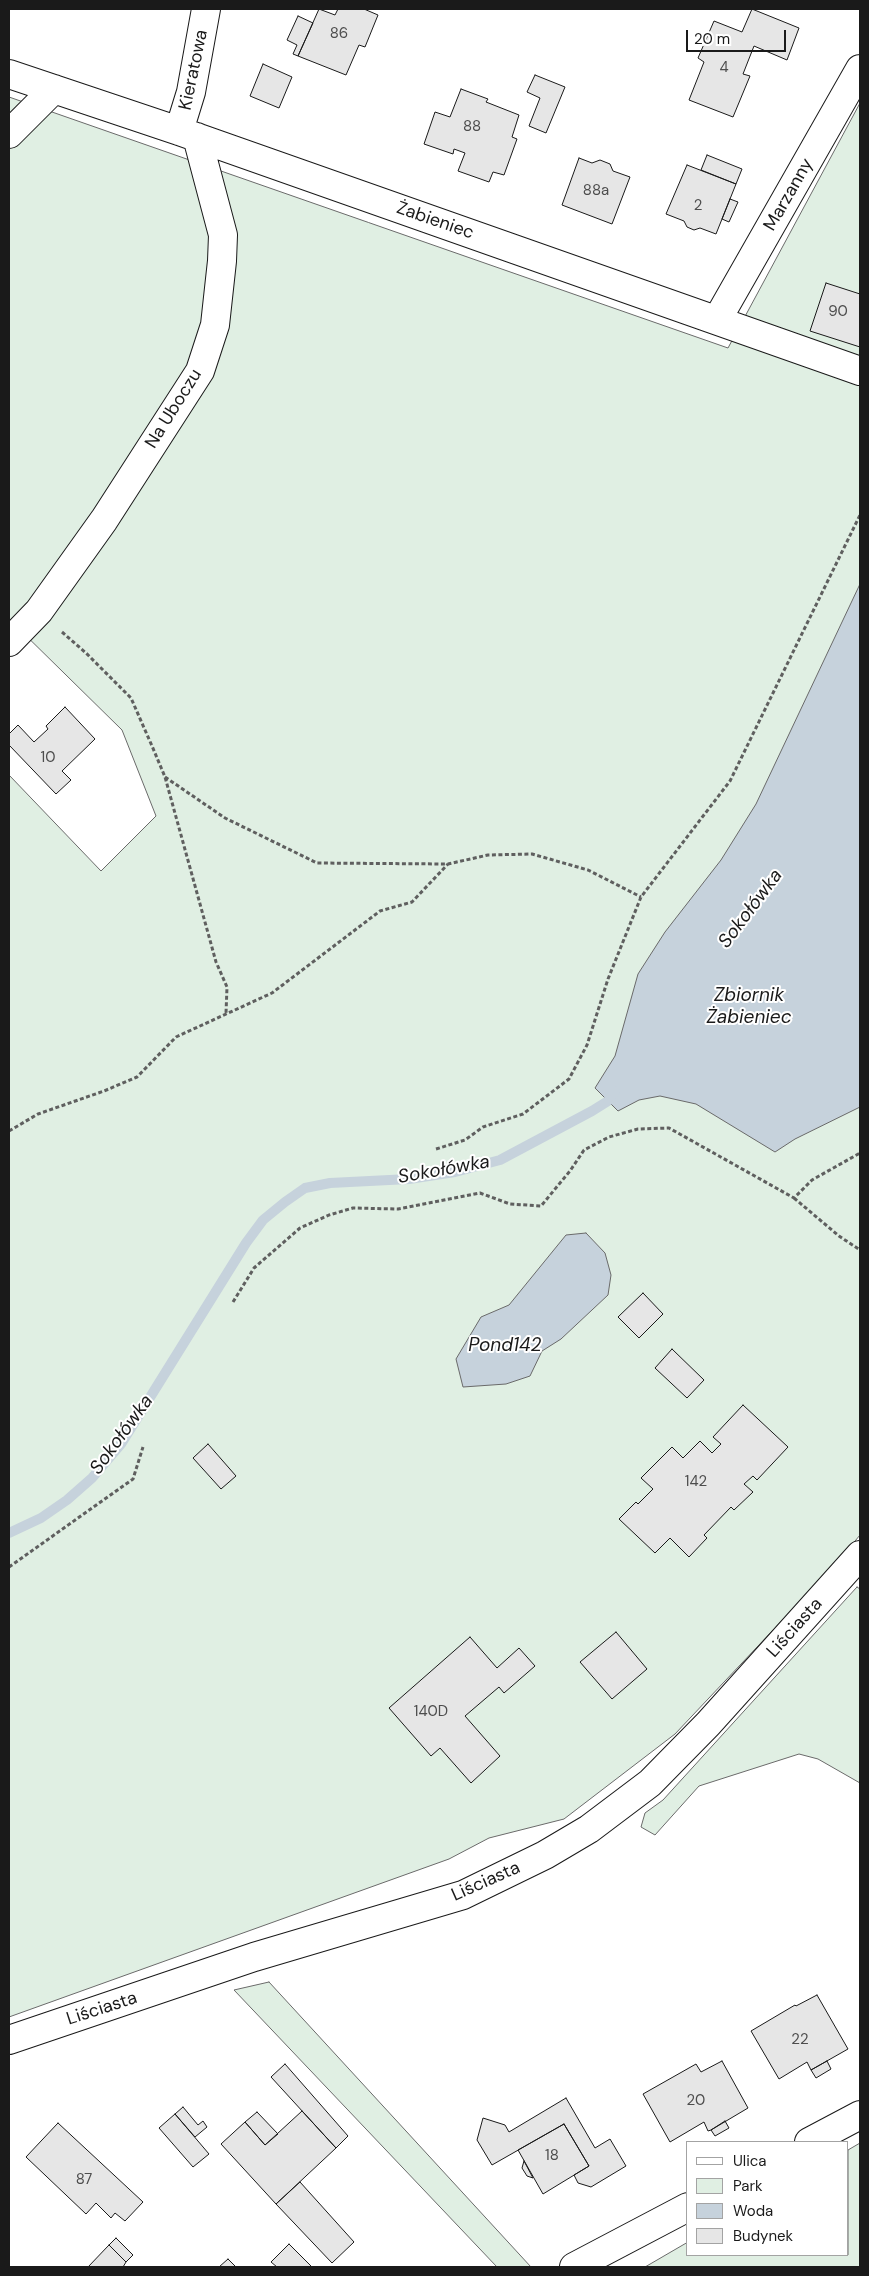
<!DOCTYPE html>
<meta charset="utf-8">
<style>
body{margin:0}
#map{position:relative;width:869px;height:2276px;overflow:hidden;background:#fff;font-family:"DM Sans",sans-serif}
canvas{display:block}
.frame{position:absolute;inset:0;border:10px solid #1a1a1a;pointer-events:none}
.legend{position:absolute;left:686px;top:2141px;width:162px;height:115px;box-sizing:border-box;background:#fff;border:1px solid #a3a3a3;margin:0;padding:6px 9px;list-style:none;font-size:15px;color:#1a1a1a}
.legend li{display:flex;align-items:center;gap:10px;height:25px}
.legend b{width:25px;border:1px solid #a3a3a3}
.scale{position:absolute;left:686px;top:30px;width:100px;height:22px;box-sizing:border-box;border:2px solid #1a1a1a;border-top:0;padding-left:6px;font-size:15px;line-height:18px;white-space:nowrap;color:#1a1a1a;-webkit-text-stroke:4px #fff;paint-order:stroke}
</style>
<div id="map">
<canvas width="869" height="2276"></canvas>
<div class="frame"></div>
<ul class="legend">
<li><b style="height:6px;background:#fff"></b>Ulica</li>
<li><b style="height:14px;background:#e0efe3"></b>Park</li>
<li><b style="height:14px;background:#c6d2dc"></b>Woda</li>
<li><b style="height:14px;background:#e6e6e6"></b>Budynek</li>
</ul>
<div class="scale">20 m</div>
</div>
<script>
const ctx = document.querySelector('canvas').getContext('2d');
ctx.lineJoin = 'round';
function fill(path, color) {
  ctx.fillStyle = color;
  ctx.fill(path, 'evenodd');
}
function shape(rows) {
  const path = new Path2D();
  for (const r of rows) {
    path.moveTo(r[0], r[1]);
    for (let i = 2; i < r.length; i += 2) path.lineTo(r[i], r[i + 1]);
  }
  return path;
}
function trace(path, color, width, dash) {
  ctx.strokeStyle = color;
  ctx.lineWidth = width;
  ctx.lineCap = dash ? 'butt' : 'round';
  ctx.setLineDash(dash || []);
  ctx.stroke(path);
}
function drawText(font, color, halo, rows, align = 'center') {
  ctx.font = font + ' "DM Sans",sans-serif';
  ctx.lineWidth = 4;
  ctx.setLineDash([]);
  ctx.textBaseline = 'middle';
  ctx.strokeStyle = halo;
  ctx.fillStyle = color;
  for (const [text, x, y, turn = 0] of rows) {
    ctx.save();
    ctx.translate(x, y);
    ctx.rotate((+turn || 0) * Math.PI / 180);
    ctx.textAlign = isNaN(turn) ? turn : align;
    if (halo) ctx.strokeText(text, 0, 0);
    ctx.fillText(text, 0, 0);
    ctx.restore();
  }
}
const green = shape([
 [9,97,728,348,860,103,860,1535,841,1558,675,1734,564,1819,489,1838,449,1859,9,2017,9,775,101,871,156,816,122,730,9,619,9,97],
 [857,1587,860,1589,860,1783,818,1759,799,1754,699,1786,655,1835,641,1827,645,1813,663,1800,857,1587],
 [269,1982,531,2267,497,2267,234,1990,269,1982],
 [860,2143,860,2267,645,2267,688,2242,688,2255,848,2255,848,2150,860,2143]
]);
fill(green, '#e0efe3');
trace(green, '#6a6a6a', 1);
const water = shape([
 [860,584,860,1107,795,1139,775,1152,696,1104,660,1096,639,1100,618,1111,595,1088,615,1056,638,974,665,932,721,860,756,804,860,584],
 [586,1233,605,1253,611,1275,608,1295,561,1339,542,1351,530,1376,506,1384,463,1387,456,1359,481,1317,509,1305,566,1235,586,1233]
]);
fill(water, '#c6d2dc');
trace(water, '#6a6a6a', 1);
trace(shape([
 [9,1533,41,1518,67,1500,92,1478,121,1444,246,1243,263,1220,285,1202,305,1188,330,1183,409,1179,455,1172,500,1160,592,1111,608,1101,615,1091]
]), '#c6d2dc', 10);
const building = shape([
 [319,9,335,15,338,9,364,9,378,15,365,47,359,45,346,75,298,56,319,9],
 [752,9,799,28,787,60,754,46,743,74,750,76,733,117,689,100,704,62,698,58,714,21,742,32,752,9],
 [298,16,313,23,298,56,293,54,297,45,287,40,298,16],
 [263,64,292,77,279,108,250,96,263,64],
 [535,75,565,87,546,133,529,126,540,98,527,92,535,75],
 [461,89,488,99,486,102,519,115,512,137,517,139,504,175,493,172,489,182,458,171,465,153,454,149,453,154,424,144,435,112,450,117,461,89],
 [707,155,742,169,736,184,701,170,707,155],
 [579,158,592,163,600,160,610,164,613,171,630,177,612,224,562,205,579,158],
 [687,165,736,184,716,234,700,228,694,230,687,227,684,221,666,214,687,165],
 [730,199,738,202,729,222,722,219,730,199],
 [826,283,860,294,860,347,810,331,826,283],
 [65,707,95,739,62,771,71,780,56,794,9,745,9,734,18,725,34,742,48,729,46,726,65,707],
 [643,1293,663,1314,639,1338,618,1317,643,1293],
 [672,1349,704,1380,687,1398,655,1368,672,1349],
 [743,1405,788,1447,757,1480,753,1476,744,1484,753,1492,734,1510,731,1507,704,1535,707,1538,689,1557,670,1538,655,1553,619,1519,636,1502,638,1504,653,1489,641,1478,672,1447,683,1458,700,1441,712,1453,721,1444,713,1437,743,1405],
 [208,1444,236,1476,221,1489,193,1458,208,1444],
 [616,1632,647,1669,612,1699,580,1662,616,1632],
 [470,1637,497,1668,519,1648,535,1666,504,1693,499,1687,465,1716,500,1756,471,1783,440,1748,431,1756,389,1708,470,1637],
 [817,1995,848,2049,811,2070,807,2062,779,2079,751,2031,795,2005,796,2006,817,1995],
 [722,2061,748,2108,711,2130,708,2131,704,2122,670,2142,643,2094,696,2064,701,2072,722,2061],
 [827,2061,831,2069,816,2078,811,2070,827,2061],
 [285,2064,348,2136,336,2148,271,2077,285,2064],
 [566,2098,595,2148,610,2139,626,2166,591,2187,578,2183,574,2175,589,2166,564,2124,492,2165,477,2140,483,2118,505,2125,509,2132,566,2098],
 [183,2107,198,2125,203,2121,207,2127,195,2137,175,2114,183,2107],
 [302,2111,336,2148,276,2204,221,2144,245,2122,265,2145,302,2111],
 [257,2112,278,2134,265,2145,245,2122,257,2112],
 [175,2114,209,2154,193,2167,159,2128,175,2114],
 [725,2121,729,2128,715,2136,711,2130,725,2121],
 [58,2123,143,2202,125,2221,115,2213,111,2218,96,2203,86,2214,26,2157,58,2123],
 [564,2124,589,2166,543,2194,518,2150,564,2124],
 [524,2161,533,2178,527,2176,522,2168,524,2161],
 [300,2182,354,2242,332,2263,276,2204,300,2182],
 [116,2238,133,2255,126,2262,109,2245,116,2238],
 [289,2244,312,2267,277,2267,271,2262,289,2244],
 [109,2245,126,2262,123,2267,88,2267,109,2245],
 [228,2259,236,2267,219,2267,228,2259]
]);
fill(building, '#e6e6e6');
trace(building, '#1a1a1a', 1);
const minor = shape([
 [9,74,179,131,860,371],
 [179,131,191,92,206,9],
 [9,134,54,89],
 [717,320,860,69],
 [9,642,39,611,104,520,200,371,215,325,222,261,223,235,197,137],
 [9,2040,254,1957,463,1895,545,1855,589,1829,650,1783,708,1724,860,1555],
 [809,2142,860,2115],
 [574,2267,688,2207]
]);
trace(minor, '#1a1a1a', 30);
trace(shape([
 [62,632,86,653,131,698,152,746,165,777,216,962,227,987,226,1013],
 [165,777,225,818,317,863,448,864,488,855,532,854,588,870,641,897],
 [9,1131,38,1114,104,1091,137,1077,176,1037,272,993,380,911,412,902,448,864],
 [436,1149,465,1140,483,1127,523,1114,569,1079,587,1045,608,979,641,897,730,781,860,515],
 [794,1198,839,1236,860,1250],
 [233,1302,254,1268,300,1228,329,1215,353,1208,398,1209,480,1193,510,1204,541,1206,570,1171,584,1150,609,1137,638,1129,669,1128,794,1198,812,1180,860,1153],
 [9,1567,133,1479,143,1447]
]), '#5f5f5f', 3, [4, 2.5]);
trace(minor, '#fff', 28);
drawText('15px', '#4d4d4d', null, [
 ["86",339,34],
 ["4",724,68],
 ["88",472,127],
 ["88a",596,191],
 ["2",698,206],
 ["90",838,312],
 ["10",48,758],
 ["142",696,1482],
 ["140D",431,1712],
 ["22",800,2040],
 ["20",696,2101],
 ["18",552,2156],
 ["87",84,2180]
]);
drawText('18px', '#1a1a1a', '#fff', [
 ["Kieratowa",194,70,-78],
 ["Marzanny",789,195,-60],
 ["Żabieniec",435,221,19],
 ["Na Uboczu",174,409,-58],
 ["Liściasta",795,1628,-48],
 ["Liściasta",486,1882,-24],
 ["Liściasta",102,2009,-18]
]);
drawText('italic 19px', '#1a1a1a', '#fff', [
 ["Sokołówka",751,909,-53],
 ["Zbiornik",749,996],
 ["Żabieniec",749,1018],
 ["Sokołówka",444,1170,-10],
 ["Pond142",505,1346],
 ["Sokołówka",122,1435,-54]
]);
</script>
